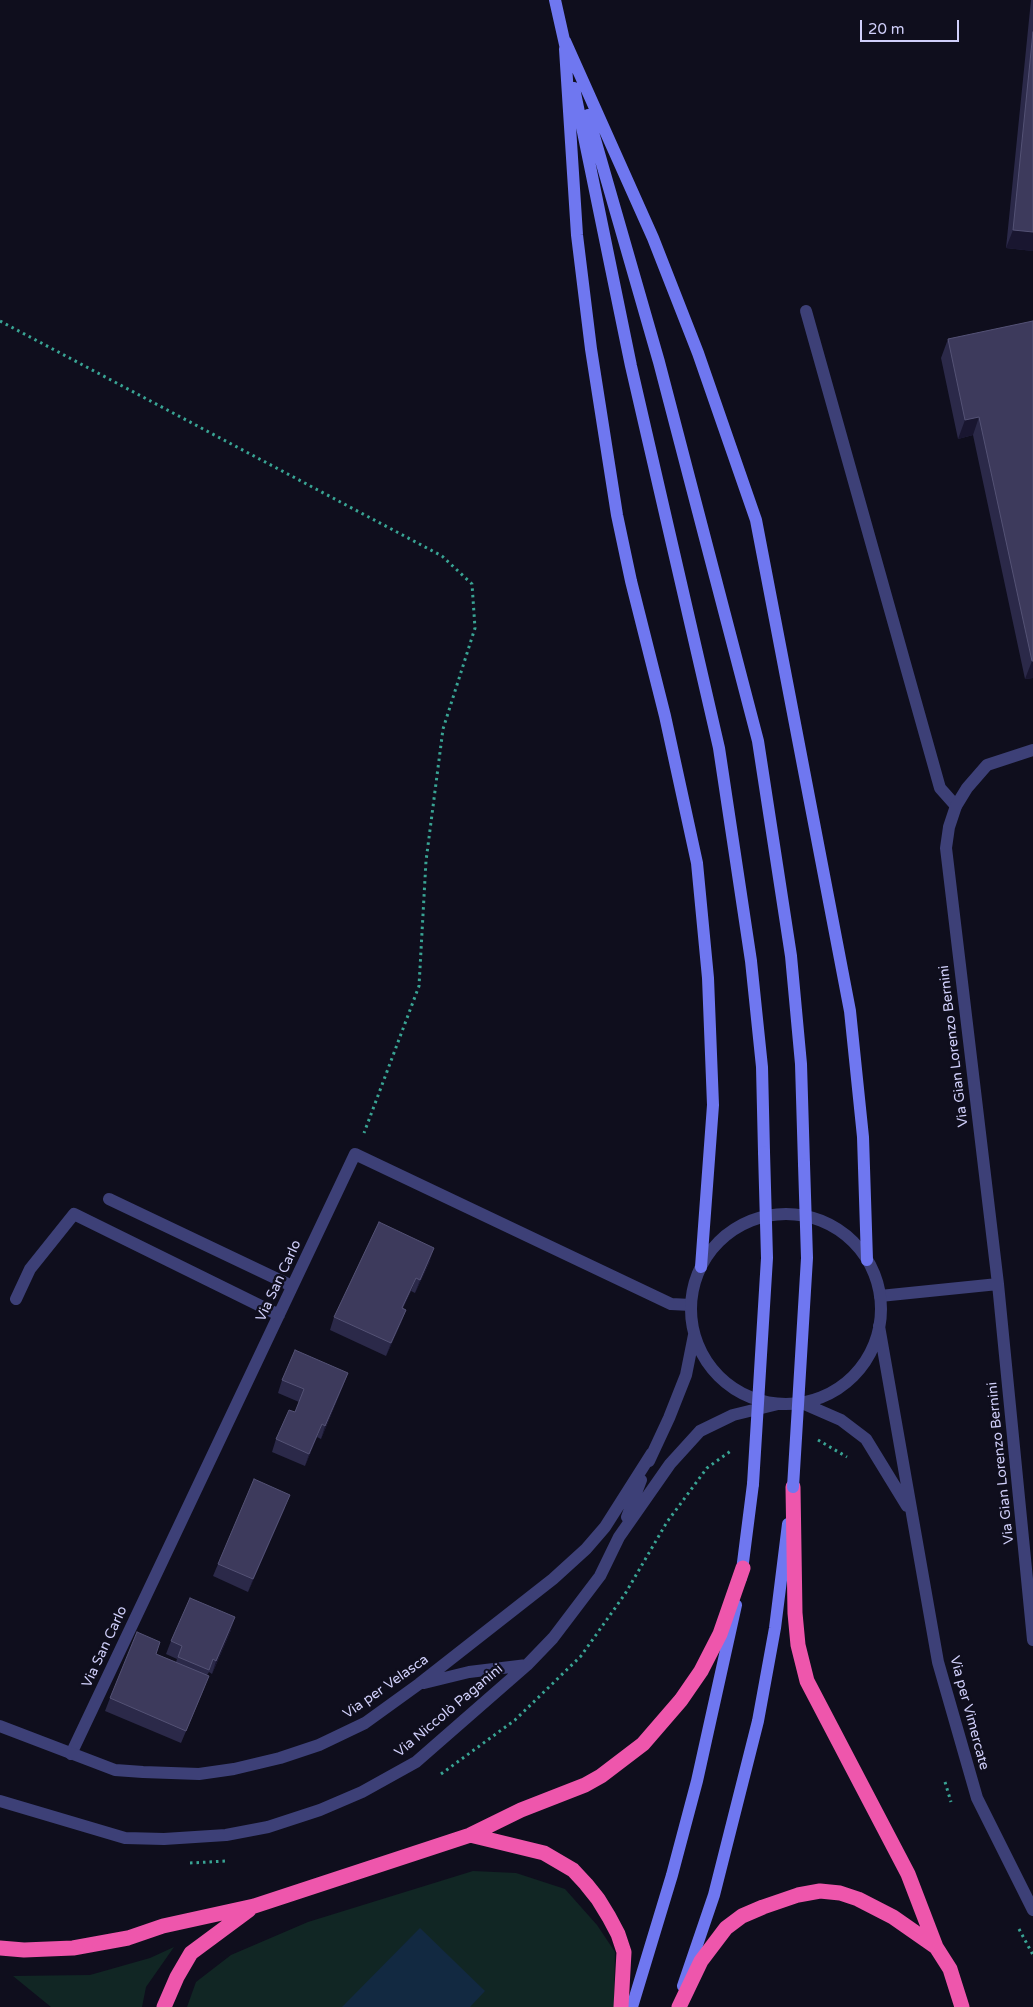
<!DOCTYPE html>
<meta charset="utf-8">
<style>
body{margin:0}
#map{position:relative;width:1033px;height:2007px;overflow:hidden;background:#0f0e1d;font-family:"Varela Round",sans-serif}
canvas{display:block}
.scale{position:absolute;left:860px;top:20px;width:99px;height:22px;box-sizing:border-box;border:2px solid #d0cffa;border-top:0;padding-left:6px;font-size:15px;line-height:18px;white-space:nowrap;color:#d0cffa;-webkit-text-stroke:4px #0f0e1d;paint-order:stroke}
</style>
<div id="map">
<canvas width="1033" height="2007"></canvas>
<div class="scale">20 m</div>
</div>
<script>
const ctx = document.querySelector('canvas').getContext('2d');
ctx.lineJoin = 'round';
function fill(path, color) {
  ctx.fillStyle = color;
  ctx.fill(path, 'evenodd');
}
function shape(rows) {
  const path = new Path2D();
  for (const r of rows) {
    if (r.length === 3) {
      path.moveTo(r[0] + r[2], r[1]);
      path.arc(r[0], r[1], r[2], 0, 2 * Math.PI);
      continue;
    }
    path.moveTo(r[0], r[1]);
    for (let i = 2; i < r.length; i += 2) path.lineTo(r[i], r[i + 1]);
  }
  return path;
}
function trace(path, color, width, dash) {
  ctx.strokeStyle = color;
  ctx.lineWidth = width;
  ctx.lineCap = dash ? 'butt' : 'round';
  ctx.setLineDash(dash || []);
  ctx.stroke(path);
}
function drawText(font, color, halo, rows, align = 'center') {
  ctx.font = font + ' "Varela Round",sans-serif';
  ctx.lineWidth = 5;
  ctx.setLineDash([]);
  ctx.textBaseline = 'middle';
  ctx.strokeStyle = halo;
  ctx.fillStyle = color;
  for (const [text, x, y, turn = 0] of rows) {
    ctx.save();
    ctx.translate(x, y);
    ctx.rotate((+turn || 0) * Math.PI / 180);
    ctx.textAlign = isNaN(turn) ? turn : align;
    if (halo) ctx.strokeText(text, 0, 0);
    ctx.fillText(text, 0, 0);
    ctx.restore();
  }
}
fill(shape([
 [473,1871,516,1873,565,1889,597,1925,615,1952,614,2007,187,2007,196,1982,231,1955,308,1922],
 [174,1947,146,1987,142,2007,51,2007,13,1976,90,1975,150,1958]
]), '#112624');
fill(shape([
 [420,1928,485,1991,470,2007,342,2007]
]), '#122941');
trace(shape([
 [0,321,442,556,472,584,475,628,443,729,426,861,419,986,364,1133],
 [818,1440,847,1457],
 [441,1774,515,1720,581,1656,625,1594,667,1522,707,1468,732,1450],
 [945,1782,951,1802],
 [190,1863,226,1861],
 [1019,1929,1033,1955]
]), '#39a494', 3, [2.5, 4]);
trace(shape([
 [806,311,940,788,956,806],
 [109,1199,292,1286]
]), '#3d4077', 12);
trace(shape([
 [1033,750,987,765,967,788,956,806,949,827,946,848,998,1284,1033,1640],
 [880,1296,998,1284],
 [16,1299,30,1269,74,1214,279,1315],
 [71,1754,355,1154,671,1304,691,1305]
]), '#3d4077', 12);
trace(shape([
 [786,1309,95],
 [879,1326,938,1662,977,1798,1033,1910],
 [802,1403,841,1420,866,1439,907,1506],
 [649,1461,669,1418,686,1375,694,1335],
 [627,1517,641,1480],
 [424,1683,469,1672,527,1665],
 [0,1726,115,1770,143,1772,199,1774,234,1769,280,1758,319,1745,365,1723,419,1684,553,1579,586,1549,605,1527,652,1453],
 [0,1801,125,1838,164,1839,226,1835,268,1827,320,1810,362,1792,416,1762,527,1665,553,1638,600,1576,619,1537,670,1464,700,1431,733,1415,778,1404]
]), '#3d4077', 12);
trace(shape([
 [555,0,566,49],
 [565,41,653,238,698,353,756,520,850,1011,863,1137,867,1260],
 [565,49,577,235,591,349,617,515,631,581,665,716,697,863,708,978,713,1105,701,1267],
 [574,88,631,366,719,748,751,961,762,1067,764,1152],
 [588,115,659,362,758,741,791,956,801,1064,804,1164],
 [741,1578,753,1484],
 [683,1986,714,1895,758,1721,775,1628,788,1524],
 [632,2007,672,1875,697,1781,736,1605]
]), '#6f77f0', 12);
trace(shape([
 [793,1487,795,1613,798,1645,807,1681,908,1874,936,1947,950,1969,962,2007],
 [470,1835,544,1853,573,1870,586,1884,598,1899,609,1917,618,1934,624,1952,621,2007],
 [0,1948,24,1950,73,1948,128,1938,163,1926,254,1906,470,1835,521,1810,585,1785,601,1776,643,1744,681,1700,701,1671,720,1634,743,1568],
 [164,2007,177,1977,191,1953,249,1910],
 [679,2007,701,1961,726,1928,742,1916,763,1907,798,1895,820,1891,840,1893,858,1899,893,1917,936,1947]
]), '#ee56ac', 15);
trace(shape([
 [753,1484,767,1258,764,1152],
 [793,1487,807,1258,804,1164]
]), '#6f77f0', 12);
fill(shape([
 [1031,0,1033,0,1033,251,1006,248],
 [1033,321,1033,678,1025,679,973,435,958,439,941,358,948,339],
 [430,1261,415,1293,411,1291,403,1308,406,1310,401,1323,386,1356,330,1330,334,1317],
 [348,1373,343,1386,321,1439,317,1437,305,1466,272,1452,276,1439,295,1412,299,1402,278,1393,282,1380],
 [285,1508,248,1592,213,1576,218,1564],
 [231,1630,212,1674,209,1672,207,1675,204,1689,181,1743,105,1711,110,1698,156,1654,176,1662,177,1659,166,1654,171,1641]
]), '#2b2949');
fill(shape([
 [1013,230,1033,232,1033,251,1006,248],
 [979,417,973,435,958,439,965,420],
 [1032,661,1033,661,1033,678,1025,679],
 [434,1248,430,1261,415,1293,420,1280],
 [416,1278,411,1291,397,1321,402,1308],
 [406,1310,401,1323,386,1356,391,1343],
 [348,1373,343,1386,321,1439,325,1426],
 [322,1424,317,1437,305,1466,309,1454],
 [290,1495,285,1508,248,1592,253,1579],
 [235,1617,231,1630,212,1674,216,1661]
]), '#191630');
const building = shape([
 [1033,32,1033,232,1013,230,1033,32],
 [1033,321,1033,661,1032,661,979,417,965,420,948,339,1033,321],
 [379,1222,434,1248,420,1280,416,1278,402,1308,406,1310,391,1343,334,1317,379,1222],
 [295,1350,348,1373,325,1426,322,1424,309,1454,276,1439,289,1410,295,1412,304,1389,282,1380,295,1350],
 [254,1479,290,1495,253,1579,218,1564,254,1479],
 [190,1598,235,1617,216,1661,213,1659,209,1670,178,1657,182,1646,171,1641,190,1598],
 [137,1632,160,1642,156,1654,209,1676,186,1731,110,1698,137,1632]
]);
fill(building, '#3d3a5c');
trace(building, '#545275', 1);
drawText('14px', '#d0cffa', '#0f0e1d', [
 ["Via Gian Lorenzo Bernini",954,1046,-97],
 ["Via San Carlo",279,1281,-65],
 ["Via Gian Lorenzo Bernini",1001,1463,-96],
 ["Via San Carlo",105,1647,-65],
 ["Via per Velasca",386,1687,-35],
 ["Via Niccolò Paganini",449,1711,-40],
 ["Via per Vimercate",969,1713,75]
]);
</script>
